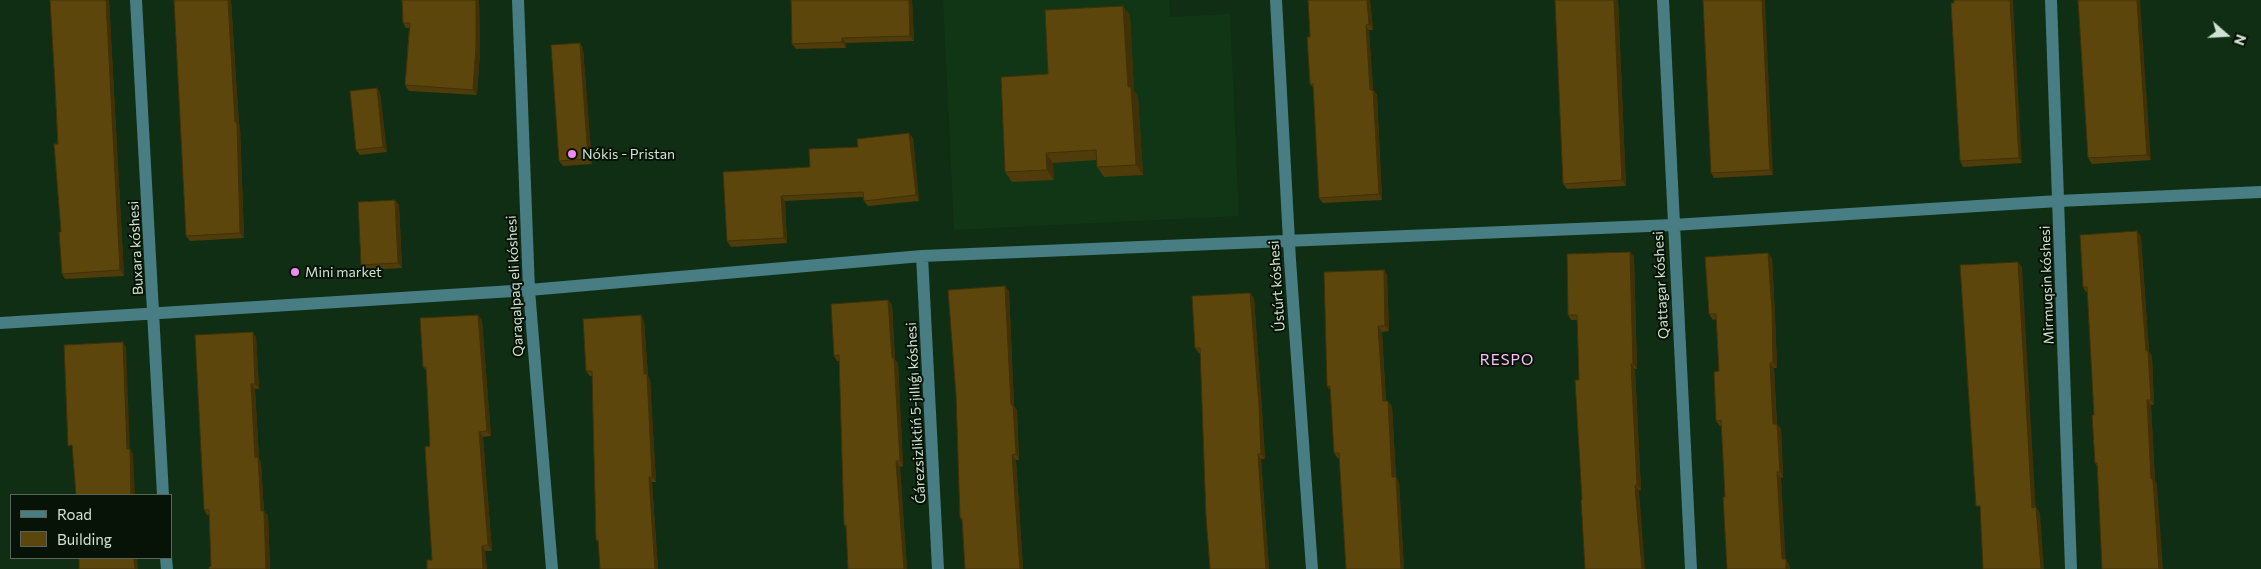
<!DOCTYPE html>
<meta charset="utf-8">
<style>
body{margin:0}
#map{position:relative;width:2261px;height:569px;overflow:hidden;background:#0f2e13;font-family:Commissioner,sans-serif}
canvas{display:block}
.legend{position:absolute;left:10px;top:494px;width:162px;height:65px;box-sizing:border-box;background:#071307;border:1px solid #576658;margin:0;padding:6px 9px;list-style:none;font-size:15px;color:#d0e2d1}
.legend li{display:flex;align-items:center;gap:10px;height:25px}
.legend b{width:25px;border:1px solid #576658}
.north{position:absolute;left:2201px;top:10px;width:50px;height:50px;-webkit-text-stroke:4px #071307;paint-order:stroke;rotate:109deg;font-size:14px;font-weight:700;line-height:20px;text-align:center;color:#d0e2d1}
.north::after{content:'';display:block;margin:auto;width:18px;height:22px;background:#d0e2d1;clip-path:polygon(50% 0,100% 100%,50% 72%,0 100%)}
</style>
<div id="map">
<canvas width="2261" height="569"></canvas>
<ul class="legend">
<li><b style="height:6px;background:#477d83"></b>Road</li>
<li><b style="height:14px;background:#5c460c"></b>Building</li>
</ul>
<div class="north">N</div>
</div>
<script>
const ctx = document.querySelector('canvas').getContext('2d');
ctx.lineJoin = 'round';
function fill(path, color) {
  ctx.fillStyle = color;
  ctx.fill(path, 'evenodd');
}
function shape(rows) {
  const path = new Path2D();
  for (const r of rows) {
    path.moveTo(r[0], r[1]);
    for (let i = 2; i < r.length; i += 2) path.lineTo(r[i], r[i + 1]);
  }
  return path;
}
function trace(path, color, width, dash) {
  ctx.strokeStyle = color;
  ctx.lineWidth = width;
  ctx.lineCap = dash ? 'butt' : 'round';
  ctx.setLineDash(dash || []);
  ctx.stroke(path);
}
function drawText(font, color, halo, rows, align = 'center') {
  ctx.font = font + ' Commissioner,sans-serif';
  ctx.lineWidth = 4;
  ctx.setLineDash([]);
  ctx.textBaseline = 'middle';
  ctx.strokeStyle = halo;
  ctx.fillStyle = color;
  for (const [text, x, y, turn = 0] of rows) {
    ctx.save();
    ctx.translate(x, y);
    ctx.rotate((+turn || 0) * Math.PI / 180);
    ctx.textAlign = isNaN(turn) ? turn : align;
    if (halo) ctx.strokeText(text, 0, 0);
    ctx.fillText(text, 0, 0);
    ctx.restore();
  }
}
fill(shape([
 [943,0,1169,0,1170,17,1230,14,1239,216,954,230]
]), '#103615');
trace(shape([
 [136,0,163,495],
 [518,0,529,290,552,569],
 [1276,0,1290,260,1312,569],
 [1663,0,1691,569],
 [2051,0,2071,569],
 [922,256,938,569],
 [0,323,529,290,922,256,1673,225,2058,201,2261,192],
 [166,558,167,569]
]), '#477d83', 12);
fill(shape([
 [50,0,109,0,124,276,65,279,62,274,61,232,55,85],
 [174,0,231,0,239,124,240,127,244,238,190,241,186,236],
 [402,0,479,0,480,51,477,95,409,91,405,85,409,28,406,28,403,23],
 [912,0,914,41,846,43,846,48,796,49,792,44],
 [1370,0,1373,30,1369,30,1373,90,1377,95,1382,200,1323,203,1319,198,1314,89,1310,84,1310,37],
 [1555,0,1618,0,1626,186,1567,189,1563,184],
 [1703,0,1773,175,1714,178,1711,173],
 [2078,0,2151,160,2092,164,2088,158],
 [1951,3,2022,163,1963,167,1960,161],
 [1123,6,1130,16,1134,91,1138,97,1143,175,1104,177,1097,167,1097,160,1053,163,1054,180,1012,182,1005,172,1048,74],
 [580,43,583,48,592,164,563,166,559,161],
 [377,88,380,93,387,152,360,155,356,150],
 [913,138,919,201,868,206,864,201,863,197,785,201,787,243,731,247,727,241,810,167,858,147],
 [395,200,399,205,402,268,365,270,361,265],
 [2137,231,2141,237,2149,352,2152,356,2154,405,2151,405,2155,481,2157,484,2097,466,2095,463,2094,415,2088,292,2086,292,2083,287],
 [1630,252,1634,257,1637,369,1635,369,1641,490,1582,500,1578,320,1571,320,1568,315],
 [1772,258,1775,315,1777,368,1774,368,1777,424,1781,429,1783,477,1781,478,1785,559,1789,564,1790,569,1727,569,1725,497,1722,426,1720,426,1716,421,1719,371,1716,319,1713,320,1709,314],
 [1384,270,1387,275,1389,331,1382,332,1386,401,1392,406,1396,477,1399,482,1404,569,1346,569,1339,458,1338,459,1334,453,1331,391,1327,386],
 [1005,286,1009,291,1014,406,1017,410,1019,460,1016,460,1023,569,965,569,962,521,960,518],
 [1250,293,1254,298,1262,410,1265,459,1261,459,1269,569,1210,569,1200,353,1199,353,1195,348],
 [888,300,892,305,895,360,898,363,903,466,900,467,907,569,848,569,846,528,844,525,839,361,837,361,834,356],
 [641,315,644,321,648,375,650,379,656,482,652,482,658,569,600,569,599,543,596,540,592,376,590,376,586,371],
 [482,320,491,436,483,437,492,551,485,551,487,569,432,560,430,446,426,371,423,367],
 [256,337,259,389,255,389,259,459,261,463,264,511,268,516,270,569,209,569,211,566,209,515,207,515,204,510]
]), '#4f3c0a');
fill(shape([
 [106,0,109,0,124,276,120,270],
 [228,0,231,0,239,124,240,127,244,238,240,233,235,122],
 [476,0,479,0,480,51,477,95,473,90],
 [909,0,912,0,914,41,910,36],
 [1367,0,1370,0,1373,30,1369,24],
 [1614,0,1618,0,1626,186,1622,180],
 [1762,0,1765,0,1773,175,1770,170],
 [2010,0,2013,0,2022,163,2019,158],
 [2137,0,2140,0,2151,160,2147,155],
 [1123,6,1130,16,1134,91,1138,97,1143,175,1136,165,1128,87],
 [1366,25,1369,30,1373,90,1377,95,1382,200,1379,194,1370,90],
 [842,38,846,43,846,48,842,42],
 [580,43,583,48,592,164,588,159],
 [377,88,380,93,387,152,383,147],
 [909,133,913,138,919,201,916,195],
 [1046,153,1053,163,1054,180,1047,170],
 [781,196,785,201,787,243,784,238],
 [395,200,399,205,402,268,398,263],
 [2137,231,2141,237,2149,352,2152,356,2154,405,2151,400,2146,351],
 [1630,252,1634,257,1637,369,1633,364],
 [1768,253,1772,258,1775,315,1777,368,1773,362],
 [2018,262,2022,267,2036,513,2032,508],
 [1384,270,1387,275,1389,331,1385,326],
 [1005,286,1009,291,1014,406,1017,410,1019,460,1016,454,1011,405],
 [1250,293,1254,298,1262,410,1265,459,1261,454],
 [888,300,892,305,895,360,898,363,903,466,900,461],
 [478,315,482,320,491,436,487,431],
 [641,315,644,321,648,375,650,379,656,482,652,477],
 [1378,326,1382,332,1386,406,1383,401],
 [253,332,256,337,259,389,255,384],
 [123,342,126,347,130,450,133,454,135,495,131,495,127,449],
 [1770,363,1774,368,1777,430,1773,424],
 [1631,364,1635,369,1641,490,1637,485],
 [251,384,255,389,259,459,261,463,264,517,261,511,255,458],
 [2147,400,2151,405,2155,481,2157,484,2163,569,2159,569,2151,479],
 [1388,401,1392,406,1396,482,1392,477],
 [1777,424,1781,429,1783,477,1780,472],
 [479,432,483,437,492,551,488,545],
 [1258,454,1261,459,1269,569,1266,569],
 [1012,455,1016,460,1023,569,1020,569],
 [896,461,900,467,907,569,904,569],
 [1777,472,1781,478,1786,564,1782,559],
 [649,477,652,482,658,569,655,569],
 [1396,477,1399,482,1404,569,1401,569],
 [1635,485,1639,490,1645,569,1642,569],
 [2036,507,2040,513,2044,569,2041,569],
 [264,511,268,516,270,569,266,569],
 [482,546,485,551,487,569,483,569],
 [134,558,137,558,138,569,135,569],
 [1786,559,1789,564,1790,569,1786,569]
]), '#403108');
const building = shape([
 [50,0,106,0,120,270,62,274,59,232,61,232,54,144,58,144,55,85,50,0],
 [174,0,228,0,235,122,237,122,240,233,186,236,174,0],
 [402,0,476,0,476,46,473,90,405,85,410,23,403,23,402,0],
 [791,0,909,0,910,36,842,38,842,42,792,44,791,0],
 [1308,0,1367,0,1369,24,1366,25,1370,90,1373,90,1379,194,1319,198,1313,84,1310,84,1307,37,1310,37,1308,0],
 [1555,0,1614,0,1622,180,1563,184,1555,0],
 [1703,0,1762,0,1770,170,1711,173,1703,0],
 [1954,0,2010,0,2019,158,1960,161,1951,3,1954,3,1954,0],
 [2078,0,2137,0,2147,155,2088,158,2078,0],
 [1123,6,1128,87,1131,87,1136,165,1097,167,1096,150,1046,153,1047,170,1005,172,1001,77,1048,74,1045,10,1123,6],
 [580,43,588,159,559,161,551,45,580,43],
 [377,88,383,147,356,150,350,91,377,88],
 [909,133,916,195,864,201,863,192,781,196,784,238,727,241,723,172,810,167,809,149,858,147,857,139,909,133],
 [395,200,398,263,361,265,358,202,395,200],
 [2137,231,2146,351,2148,351,2151,400,2147,400,2151,479,2153,479,2159,569,2102,569,2097,463,2095,463,2092,415,2094,415,2087,287,2083,287,2080,235,2137,231],
 [1630,252,1633,364,1631,364,1637,485,1635,485,1642,569,1585,569,1581,500,1582,500,1575,380,1579,380,1577,315,1568,315,1567,254,1630,252],
 [1768,253,1772,310,1773,362,1770,363,1773,424,1777,424,1780,472,1777,472,1782,559,1786,559,1786,569,1727,569,1723,497,1725,497,1721,420,1716,421,1714,372,1719,371,1716,314,1709,314,1705,257,1768,253],
 [2018,262,2032,508,2036,507,2041,569,1983,569,1980,506,1976,506,1960,265,2018,262],
 [1384,270,1385,326,1378,326,1383,401,1388,401,1392,477,1396,477,1401,569,1346,569,1339,453,1334,453,1330,386,1327,386,1324,272,1384,270],
 [1005,286,1011,405,1013,405,1016,454,1012,455,1020,569,965,569,962,518,960,518,956,395,948,290,1005,286],
 [1250,293,1259,405,1261,454,1258,454,1266,569,1210,569,1206,517,1200,348,1195,348,1192,296,1250,293],
 [888,300,892,358,894,358,900,461,896,461,904,569,848,569,846,525,844,525,839,355,834,356,831,304,888,300],
 [478,315,487,431,479,432,488,545,482,546,483,569,427,569,427,560,432,560,425,447,430,446,426,367,423,367,420,318,478,315],
 [641,315,644,374,647,374,652,477,649,477,655,569,600,569,598,540,596,540,592,371,586,371,583,319,641,315],
 [253,332,255,384,251,384,255,458,258,457,261,511,264,511,266,569,209,569,209,567,211,566,209,510,204,510,195,335,253,332],
 [123,342,127,449,130,449,131,495,76,495,72,445,68,446,64,345,123,342],
 [79,558,134,558,135,569,79,569,79,558]
]);
fill(building, '#5c460c');
trace(building, '#403108', 1);
for (const [x, y, r, color] of [
 [572,154,5,"#f18af4"],
 [295,272,5,"#f18af4"]
]) {
  const dot = new Path2D();
  dot.arc(x, y, r, 0, 2 * Math.PI);
  ctx.fillStyle = color;
  ctx.fill(dot);
  trace(dot, '#071307', 2);
}
drawText('14px', '#d0e2d1', '#071307', [
 ["Nókis - Pristan",582,154],
 ["Mini market",305,272]
], 'left');
drawText('14px', '#d0e2d1', '#071307', [
 ["Buxara kóshesi",136,248,-93],
 ["Qattagar kóshesi",1661,285,-93],
 ["Mirmuqsin kóshesi",2047,285,-92],
 ["Qaraqalpaq eli kóshesi",515,286,-93],
 ["Ústúrt kóshesi",1277,286,-94],
 ["Ǵárezsizliktiń 5-jıllıǵı kóshesi",916,413,-93]
]);
ctx.letterSpacing = '1px';
drawText('15px', '#fac1fb', '#071307', [
 ["RESPO",1507,360]
]);
ctx.letterSpacing = '0px';
</script>
